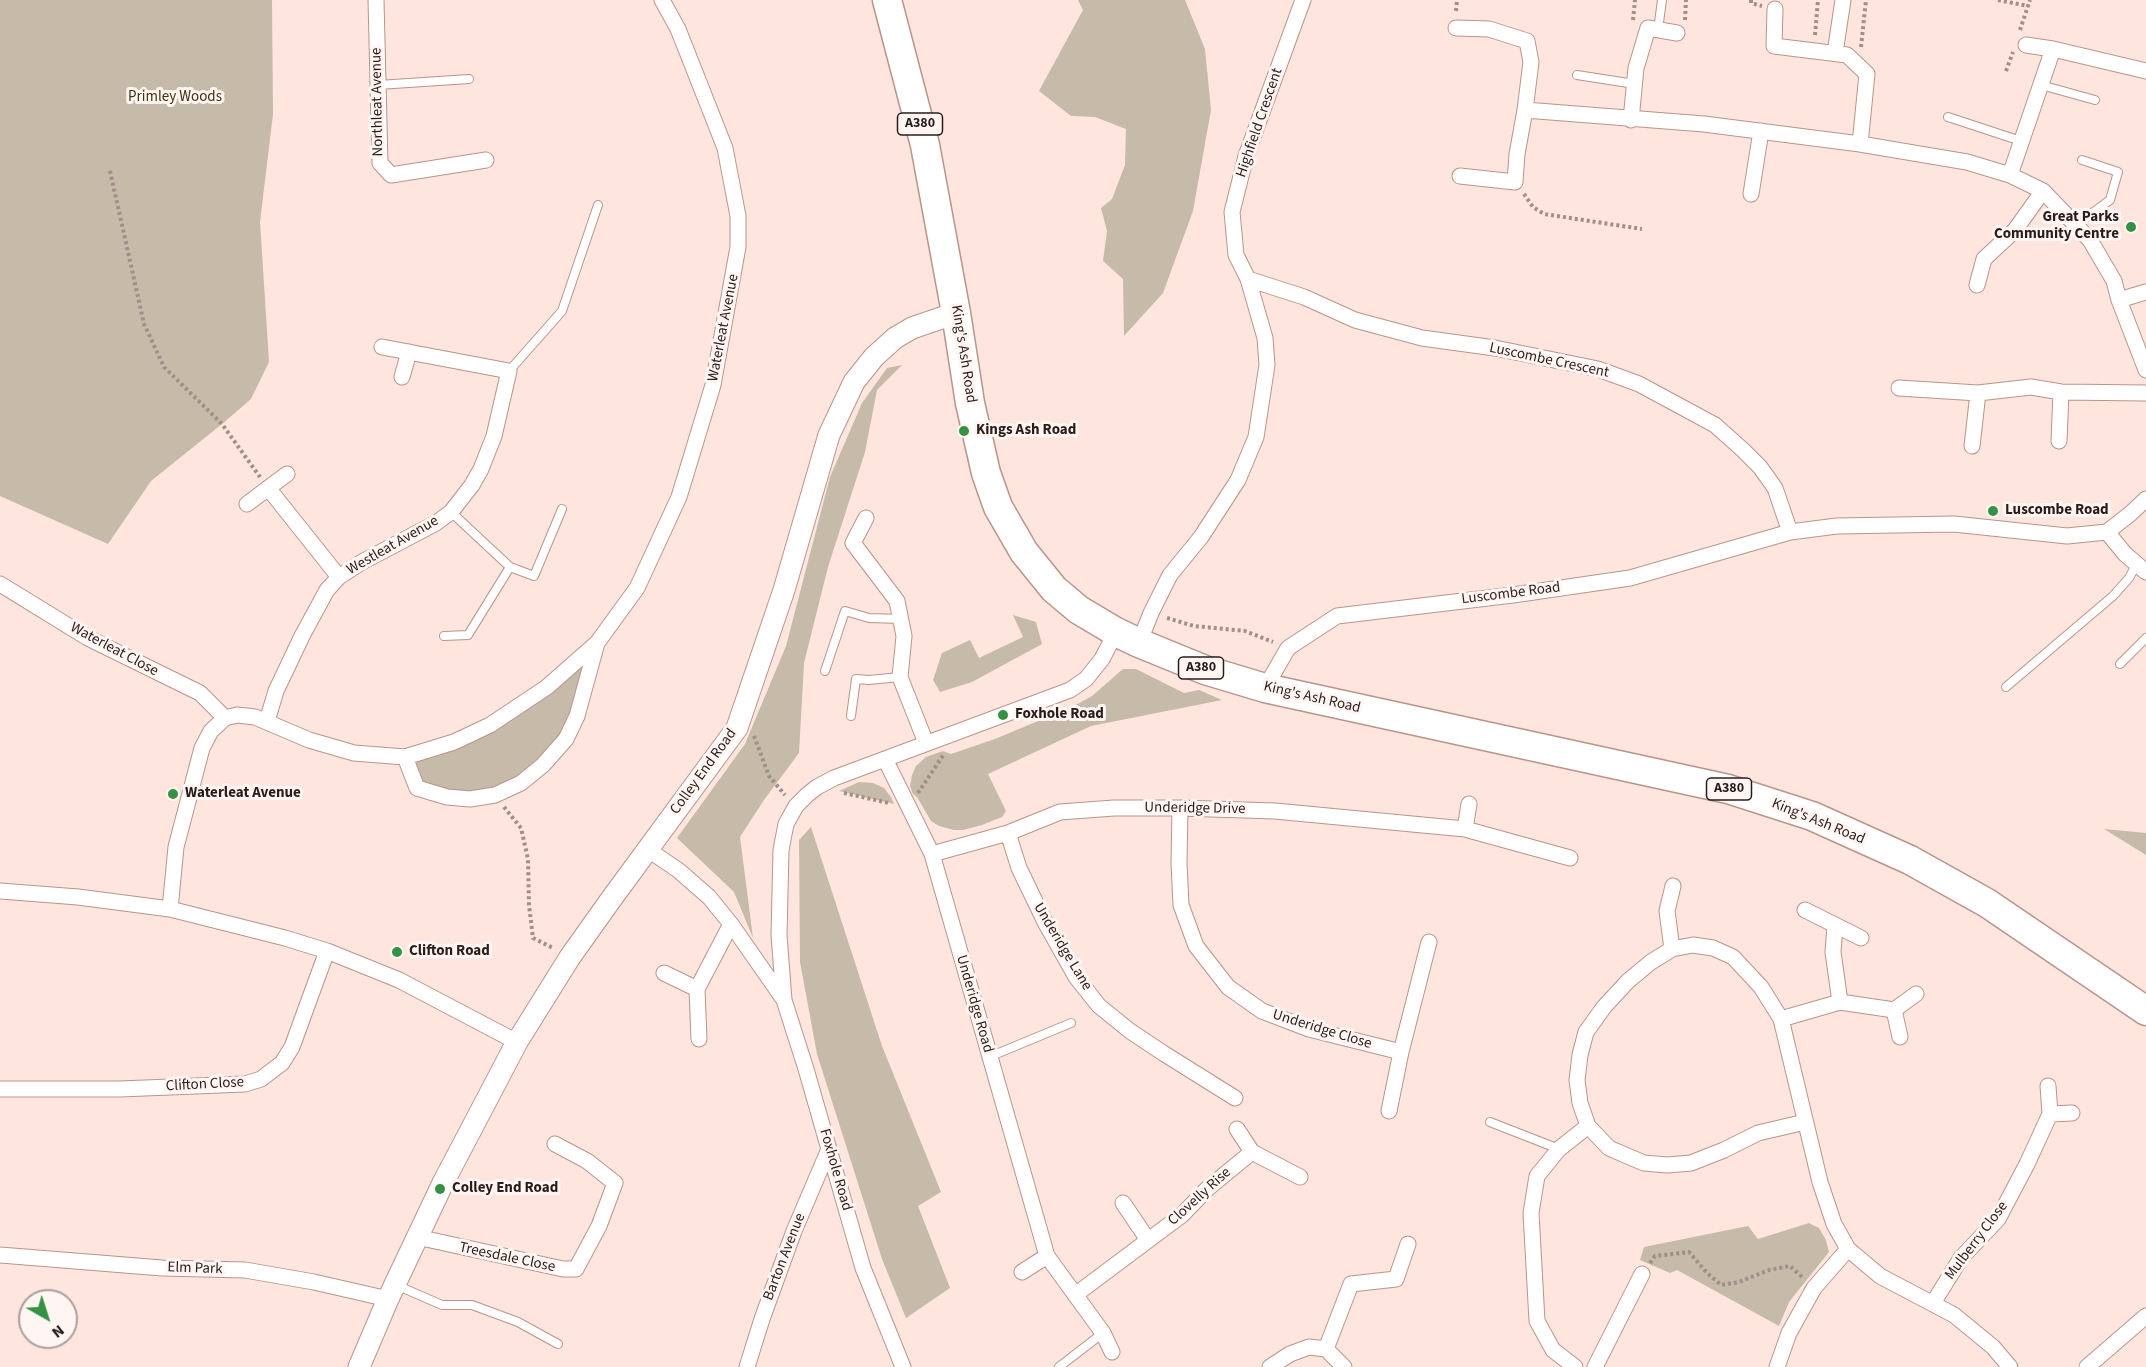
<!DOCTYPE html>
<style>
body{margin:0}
#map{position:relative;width:2146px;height:1367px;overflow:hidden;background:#fee5de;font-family:"Source Sans 3",sans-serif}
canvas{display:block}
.north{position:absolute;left:18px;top:1289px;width:60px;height:60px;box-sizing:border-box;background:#fff6f4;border:2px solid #aa9f9c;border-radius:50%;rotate:141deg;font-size:16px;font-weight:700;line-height:24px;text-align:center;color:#2b1c18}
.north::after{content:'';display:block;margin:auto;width:21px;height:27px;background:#359143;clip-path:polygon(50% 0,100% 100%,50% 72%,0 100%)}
</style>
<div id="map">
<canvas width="2146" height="1367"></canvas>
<div class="north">N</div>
</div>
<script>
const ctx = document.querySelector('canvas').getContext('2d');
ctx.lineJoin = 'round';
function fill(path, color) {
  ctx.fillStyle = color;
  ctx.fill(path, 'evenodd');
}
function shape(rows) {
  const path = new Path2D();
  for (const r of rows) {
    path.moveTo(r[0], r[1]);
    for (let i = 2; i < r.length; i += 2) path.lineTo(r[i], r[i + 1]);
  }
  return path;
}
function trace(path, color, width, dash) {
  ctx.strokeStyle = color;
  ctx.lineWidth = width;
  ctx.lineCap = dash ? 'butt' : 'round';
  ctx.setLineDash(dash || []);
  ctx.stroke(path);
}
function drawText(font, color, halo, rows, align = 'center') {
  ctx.font = font + ' "Source Sans 3",sans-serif';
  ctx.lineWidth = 6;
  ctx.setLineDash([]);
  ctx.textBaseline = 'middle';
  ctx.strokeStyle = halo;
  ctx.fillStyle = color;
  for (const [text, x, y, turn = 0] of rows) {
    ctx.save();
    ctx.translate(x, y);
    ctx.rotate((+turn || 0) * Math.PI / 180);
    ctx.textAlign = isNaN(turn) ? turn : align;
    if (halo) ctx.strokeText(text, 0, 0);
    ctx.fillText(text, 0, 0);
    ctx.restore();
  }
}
fill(shape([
 [0,0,272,0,273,114,260,222,269,362,251,399,222,424,151,481,108,544,0,496],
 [1078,0,1185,0,1205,49,1211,110,1193,211,1163,293,1124,336,1123,279,1103,261,1107,231,1101,208,1112,199,1125,165,1126,129,1095,117,1071,116,1039,91,1083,10],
 [902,365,877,390,865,452,828,567,804,663,799,753,764,800,740,837,753,938,734,892,677,838,745,744,786,646,830,477,862,403,887,368],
 [1013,615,1036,622,1042,644,972,682,940,692,933,680,942,653,970,640,979,658,1023,637],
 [597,643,566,739,495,795,417,788,405,757,490,725],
 [1123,669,1136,669,1184,693,1199,690,1222,700,1091,726,988,774,1006,811,1002,817,982,825,963,830,954,830,939,826,931,821,917,797,913,794,910,786,912,775,916,766,926,757,943,751,951,754,995,739,1074,706,1092,696],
 [859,782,873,783,884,788,891,797,894,804,839,791],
 [811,827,882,1046,941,1192,918,1206,950,1288,906,1318,882,1259,817,1054,800,962,799,840],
 [2104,829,2146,833,2146,855],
 [1809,1223,1819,1228,1826,1240,1829,1252,1789,1302,1779,1326,1677,1270,1670,1273,1640,1260,1644,1247,1748,1226,1758,1239]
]), '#c6baa8');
const lane = shape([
 [1658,30,1662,0],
 [1577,75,1635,84],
 [378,85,469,79],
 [2041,85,2095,100],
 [1948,117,2021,141],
 [2076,225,2110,200,2118,172,2082,160],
 [509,371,562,311,598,205],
 [451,512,510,567,534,576,562,509],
 [444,636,468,635,510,567],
 [2120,664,2146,638],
 [825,671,845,611,869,618,901,619],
 [2006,687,2113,596,2129,578,2136,565],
 [851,716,856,679,869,680,900,677],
 [989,1057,1071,1023],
 [1490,1122,1559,1149],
 [396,1285,442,1305,472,1305,518,1322,558,1344],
 [1059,1367,1103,1333]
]);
const street = shape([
 [376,0,380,163,391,175,486,160],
 [1775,9,1774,46,1847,55,1867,74,1860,144],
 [1456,28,1489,29,1527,41,1531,62,1525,110],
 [2026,45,2053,49],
 [1835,53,1843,0],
 [1631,120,1636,68,1648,28,1677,33],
 [2010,175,2053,49,2146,71],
 [1460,176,1515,182,1517,154,1525,110,1704,124,1860,144,1967,162,2010,175,2043,191,2090,240,2114,281,2119,300,2146,370],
 [1751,194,1761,131],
 [1248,279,1304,297,1355,320,1422,338,1495,348,1598,369,1639,384,1715,425,1743,450,1760,467,1775,488,1790,532],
 [1977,285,1984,259,2015,230,2043,191],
 [2119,300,2146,292],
 [402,377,409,352],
 [1899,388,1978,393,2031,387,2061,392,2146,393],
 [2059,441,2061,392],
 [1972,446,1978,393],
 [268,488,339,577],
 [247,504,287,474],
 [866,518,853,543,897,601,904,636,900,677,926,743],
 [2107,532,2125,554,2146,572],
 [2107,532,2130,514,2146,499],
 [0,584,88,638,200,693,225,718],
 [1139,643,1151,613,1170,575,1201,537,1238,480,1256,437,1267,365,1265,338,1248,279,1236,255,1232,212,1246,156,1303,0],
 [1265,688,1288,648,1337,616,1513,595,1630,578,1790,532,1837,526,1954,524,2067,536,2107,532],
 [267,721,276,691,302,636,327,590,339,577,362,562,436,523,451,512,472,485,481,469,494,436,509,371,382,347],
 [405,757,417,788,447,797,470,799,495,795,521,783,543,765,566,739,577,716,597,643],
 [885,759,932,854,1047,1256,1103,1333,1112,1352],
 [1180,808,1179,863,1181,905,1196,946,1228,987,1262,1011,1309,1029,1401,1052,1429,942],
 [1465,829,1469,804],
 [1008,833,1019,868,1045,922,1076,977,1099,1006,1130,1031,1163,1053,1235,1098],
 [647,849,678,870,709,897,731,924,784,1000],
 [932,854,1008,833,1060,812,1114,808,1180,808,1275,811,1465,829,1570,858],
 [0,891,78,897,170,909,285,938,327,951,399,980,517,1042],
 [170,909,176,847,202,748,211,731,225,718,237,715,255,717,309,740,354,753,405,757,454,742,490,725,547,687,597,643,637,588,679,497,713,385,738,247,738,216,725,148,678,29,662,0],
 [1805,910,1861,938],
 [1672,949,1667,911,1673,886],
 [664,973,697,989],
 [1840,1002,1894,1010,1916,994],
 [1894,1010,1900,1037],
 [1781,1019,1840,1002,1833,952,1835,926],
 [699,1039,697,989,731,924],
 [0,1089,120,1089,245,1084,261,1079,282,1063,292,1047,327,951],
 [1389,1111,1401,1052],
 [2050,1114,2072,1113],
 [1805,1122,1758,1133,1724,1150,1691,1163,1667,1165,1644,1163,1625,1155,1609,1148,1588,1126,1580,1103,1577,1080,1580,1055,1586,1032,1604,1007,1628,981,1651,962,1672,949,1693,945,1713,948,1733,957,1761,987,1781,1019,1820,1182,1834,1224,1848,1249,1880,1276,1954,1315,1993,1347,2010,1367],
 [1252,1152,1300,1177],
 [1123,1203,1148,1240],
 [417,1237,563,1269,576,1269,599,1226,615,1183,587,1161,555,1144],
 [0,1255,162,1268,245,1270,314,1282,388,1299],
 [1022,1272,1047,1256],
 [1075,1295,1182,1215,1207,1189,1252,1152,1237,1129],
 [1933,1303,1961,1258,1998,1219,2027,1164,2050,1114,2048,1086],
 [747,1367,762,1319,794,1231,829,1149],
 [903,1367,863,1268,806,1069,784,1000,779,935,781,850,786,824,796,806,807,795,817,787,834,778,1070,690,1086,679,1102,659,1116,632],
 [1270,1367,1290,1354,1309,1347,1326,1349],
 [1344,1367,1326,1349,1351,1284,1396,1279,1408,1244],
 [1575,1367,1553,1350,1537,1321,1531,1213,1537,1176,1559,1149,1588,1126],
 [1595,1367,1642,1274],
 [1777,1367,1789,1333,1814,1288,1848,1249],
 [2087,1367,2146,1316]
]);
const secondary = shape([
 [359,1367,388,1299,443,1183,517,1042,570,957,612,898,737,728,784,590,829,435,854,382,874,357,895,338,912,328,956,313]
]);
const highway = shape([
 [887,0,925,145,956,313,970,403,986,473,998,507,1024,552,1054,589,1079,610,1116,632,1139,643,1205,670,1265,688,1728,789,1812,816,1910,860,1987,903,2146,1011]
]);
trace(lane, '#ba9489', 10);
trace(street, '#ba9489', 17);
trace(secondary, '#ba9489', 23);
trace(highway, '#ba9489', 31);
trace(shape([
 [1751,0,1751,3,1762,6],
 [1998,0,2028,6],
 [1456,11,1457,0],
 [1633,20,1635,0],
 [1685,20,1686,0],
 [2020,30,2030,0],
 [1815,35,1818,0],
 [1861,47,1866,0],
 [2006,71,2013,52],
 [110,171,144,324,164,367,222,424,260,477],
 [1524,194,1533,207,1544,214,1642,229],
 [1167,618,1194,626,1245,631,1273,642],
 [754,736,769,776,785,795],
 [844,793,889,803],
 [918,793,944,754],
 [504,807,521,828,528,859,529,905,533,938,553,948],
 [1650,1263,1655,1256,1689,1252,1707,1273,1721,1285,1739,1282,1769,1270,1790,1266,1802,1277]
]), '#a28e88', 4, [3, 3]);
trace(lane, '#fff', 8);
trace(street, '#fff', 15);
trace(secondary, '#fff', 21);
trace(highway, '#fff', 28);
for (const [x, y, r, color] of [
 [2131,227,6,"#359143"],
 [964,431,6,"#359143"],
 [1993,511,6,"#359143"],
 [1003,715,6,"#359143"],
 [173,794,6,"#359143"],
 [397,952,6,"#359143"],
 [440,1189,6,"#359143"]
]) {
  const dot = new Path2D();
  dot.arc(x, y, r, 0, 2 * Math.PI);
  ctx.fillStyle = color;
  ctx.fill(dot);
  trace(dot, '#fff6f4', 2);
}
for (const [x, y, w] of [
 [920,124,45],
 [1201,668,45],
 [1729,789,45]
]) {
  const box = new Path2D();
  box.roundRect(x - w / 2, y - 11, w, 22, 4.5);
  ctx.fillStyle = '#fff6f4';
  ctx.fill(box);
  trace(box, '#2b1c18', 1.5);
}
drawText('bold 14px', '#2b1c18', null, [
 ["A380",920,124],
 ["A380",1201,668],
 ["A380",1729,789]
]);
drawText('15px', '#433009', '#fff6f4', [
 ["Primley Woods",175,98]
]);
drawText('15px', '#2b1c18', '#fff6f4', [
 ["Northleat Avenue",378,102,-91],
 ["Highfield Crescent",1260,123,-71],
 ["Waterleat Avenue",724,328,-79],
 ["King's Ash Road",963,354,81],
 ["Luscombe Crescent",1549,361,12],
 ["Westleat Avenue",393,546,-30],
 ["Luscombe Road",1511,594,-7],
 ["Waterleat Close",114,650,28],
 ["King's Ash Road",1312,698,13],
 ["Colley End Road",704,772,-54],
 ["Underidge Drive",1195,809,1],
 ["King's Ash Road",1818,822,22],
 ["Underidge Lane",1062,947,59],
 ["Underidge Road",974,1004,74],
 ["Underidge Close",1322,1030,17],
 ["Clifton Close",205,1085,-3],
 ["Foxhole Road",835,1170,74],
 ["Clovelly Rise",1200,1197,-42],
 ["Mulberry Close",1977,1241,-53],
 ["Barton Avenue",785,1257,-69],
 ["Treesdale Close",507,1258,12],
 ["Elm Park",195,1269,2]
]);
drawText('bold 15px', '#2b1c18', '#fff6f4', [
 ["Great Parks",2119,218,"right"],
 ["Community Centre",2119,235,"right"],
 ["Kings Ash Road",976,431],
 ["Luscombe Road",2005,511],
 ["Foxhole Road",1015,715],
 ["Waterleat Avenue",185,794],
 ["Clifton Road",409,952],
 ["Colley End Road",452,1189]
], 'left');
</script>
